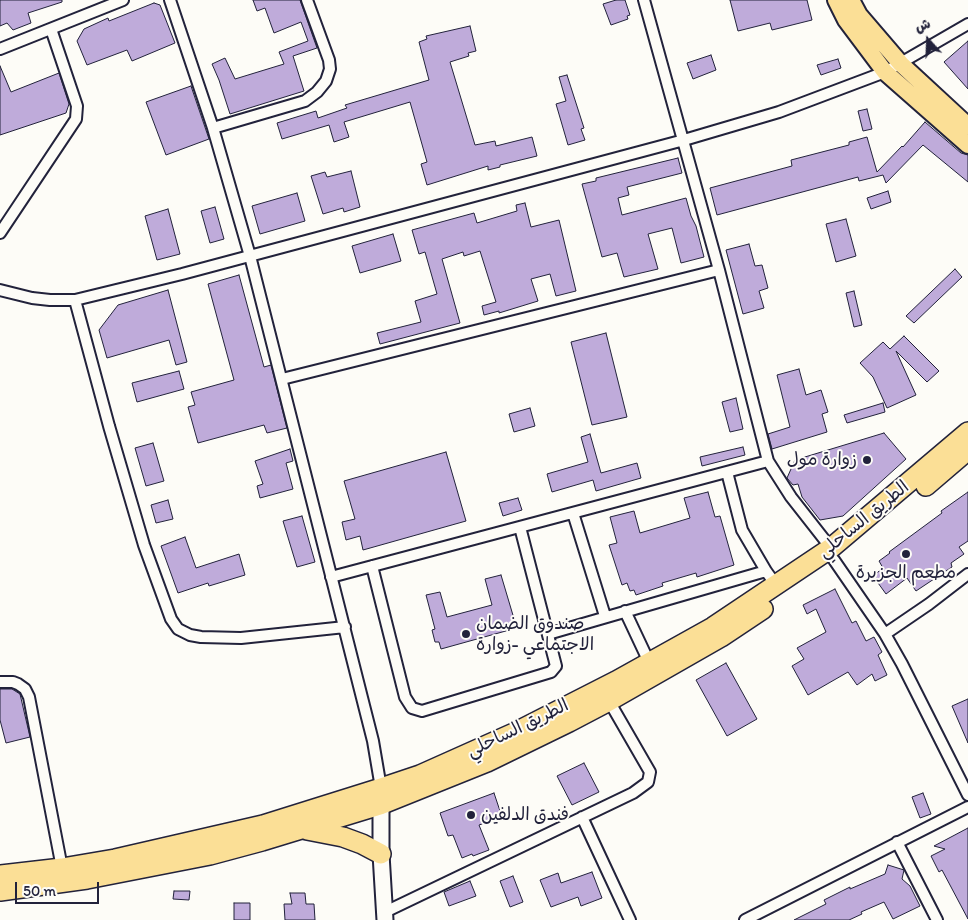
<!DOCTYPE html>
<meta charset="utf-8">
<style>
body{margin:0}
#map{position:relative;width:968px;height:920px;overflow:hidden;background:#fdfcf7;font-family:Itim,"Playpen Sans Arabic",sans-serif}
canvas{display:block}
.north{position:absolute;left:903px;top:15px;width:50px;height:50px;-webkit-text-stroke:4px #fdfcf7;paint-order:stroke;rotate:340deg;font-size:14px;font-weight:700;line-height:20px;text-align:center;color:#22223b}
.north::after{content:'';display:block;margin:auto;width:18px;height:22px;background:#22223b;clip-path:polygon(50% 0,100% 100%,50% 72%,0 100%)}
.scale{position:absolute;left:15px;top:882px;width:84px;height:22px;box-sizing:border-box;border:2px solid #22223b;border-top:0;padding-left:6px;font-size:15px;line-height:18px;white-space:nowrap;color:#22223b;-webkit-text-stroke:4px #fdfcf7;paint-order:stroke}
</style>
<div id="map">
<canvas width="968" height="920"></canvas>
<div class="north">ش</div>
<div class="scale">50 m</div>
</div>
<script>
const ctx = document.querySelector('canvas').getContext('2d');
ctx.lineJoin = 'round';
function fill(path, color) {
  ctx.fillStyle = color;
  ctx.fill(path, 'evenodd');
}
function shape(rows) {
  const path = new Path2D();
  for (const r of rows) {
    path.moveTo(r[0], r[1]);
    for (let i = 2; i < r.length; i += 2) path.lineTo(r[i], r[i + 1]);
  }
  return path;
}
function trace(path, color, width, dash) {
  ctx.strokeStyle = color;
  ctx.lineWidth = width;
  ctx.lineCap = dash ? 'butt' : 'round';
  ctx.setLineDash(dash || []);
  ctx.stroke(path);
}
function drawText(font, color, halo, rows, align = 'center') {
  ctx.font = font + ' Itim,"Playpen Sans Arabic",sans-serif';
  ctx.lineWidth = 4;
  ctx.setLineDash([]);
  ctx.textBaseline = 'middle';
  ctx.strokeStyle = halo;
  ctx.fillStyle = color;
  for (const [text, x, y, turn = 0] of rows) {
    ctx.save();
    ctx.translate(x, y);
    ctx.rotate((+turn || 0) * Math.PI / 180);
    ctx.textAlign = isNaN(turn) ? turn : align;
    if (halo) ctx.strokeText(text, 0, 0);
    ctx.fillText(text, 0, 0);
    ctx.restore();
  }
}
const building = shape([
 [0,0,62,0,62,2,28,13,31,23,13,30,7,23,0,26,0,0],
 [253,0,300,0,317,48,293,56,304,91,230,114,219,80,212,64,225,58,235,79,284,64,279,52,308,41,301,22,274,33,265,8,257,11,253,0],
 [616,0,625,0,630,15,627,16,628,19,611,25,603,4,616,0],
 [730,0,807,0,812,20,772,30,770,23,738,31,730,0],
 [154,3,160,5,175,43,132,61,127,50,87,65,77,41,84,29,108,18,109,21,154,3],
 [470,26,476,51,468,53,469,56,450,62,475,145,495,141,496,146,532,137,537,156,500,165,500,167,488,170,488,166,427,185,421,164,427,162,410,102,344,122,349,137,334,142,329,125,282,139,277,123,316,111,318,118,347,108,345,105,429,80,419,42,427,39,426,36,470,26],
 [968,41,968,89,944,62,968,41],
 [711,55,716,70,693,79,687,63,711,55],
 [838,59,841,68,821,75,817,65,838,59],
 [0,66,11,92,59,73,69,104,66,113,0,135,0,66],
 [567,75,584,128,581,129,585,140,568,145,556,104,566,101,559,77,567,75],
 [191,86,209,139,166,155,146,102,191,86],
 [867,109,872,129,863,131,858,111,867,109],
 [925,122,961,153,968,155,968,182,923,145,886,183,883,175,859,181,858,177,717,215,710,188,792,166,791,160,849,145,849,142,867,137,877,172,902,146,903,147,925,122],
 [678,158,682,173,627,187,629,195,618,198,622,215,686,198,691,216,696,226,704,257,681,263,672,228,648,234,658,269,624,277,617,253,602,257,582,184,596,181,596,178,678,158],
 [351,171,360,207,344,212,343,208,323,214,311,176,325,172,327,177,351,171],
 [888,191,891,202,871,209,867,198,888,191],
 [297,193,305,221,260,234,252,206,297,193],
 [525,203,531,227,559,220,576,291,556,296,550,274,531,279,538,301,499,313,499,311,484,315,482,306,496,302,480,251,464,256,463,252,442,259,460,323,380,344,377,333,421,322,415,301,437,294,425,252,419,254,412,230,474,213,477,223,517,211,516,205,525,203],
 [215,207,224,239,210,243,201,211,215,207],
 [168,209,180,254,157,260,145,216,168,209],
 [846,219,856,256,836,262,826,224,846,219],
 [393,234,401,261,360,273,352,246,393,234],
 [749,244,755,266,762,265,768,288,759,291,764,308,743,314,726,250,749,244],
 [955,269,962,277,914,323,906,316,955,269],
 [239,275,264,367,271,365,287,428,267,433,264,425,198,443,188,407,195,405,191,392,234,380,208,284,239,275],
 [168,290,187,362,176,365,169,340,107,358,99,330,118,305,168,290],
 [854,291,862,325,854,327,846,293,854,291],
 [606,333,627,417,592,425,571,342,606,333],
 [904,336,939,371,927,382,896,351,916,395,887,408,873,377,860,363,883,342,890,349,904,336],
 [799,369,806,395,821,390,828,412,822,414,827,432,772,449,768,434,790,427,777,375,799,369],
 [179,371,184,389,137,402,132,383,179,371],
 [736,398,743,429,730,432,722,402,736,398],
 [883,403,885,412,847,423,844,415,883,403],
 [530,408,535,426,514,432,509,414,530,408],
 [884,433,906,459,843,516,820,520,802,497,798,484,793,485,787,478,795,460,884,433],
 [590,434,601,473,637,463,641,478,596,491,593,480,552,492,547,474,588,462,581,437,590,434],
 [153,443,164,481,146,486,135,448,153,443],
 [743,447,745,455,702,466,700,457,743,447],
 [290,449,293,461,286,463,293,489,260,498,257,486,263,484,255,461,290,449],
 [446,452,466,521,363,550,360,536,346,540,342,522,355,519,344,481,446,452],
 [708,492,715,517,720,516,734,565,697,577,696,573,662,583,663,586,636,595,634,590,630,591,627,583,622,585,609,545,617,543,610,517,634,511,640,533,690,518,684,498,708,492],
 [968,492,968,541,959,547,964,554,951,563,952,567,916,591,907,578,886,594,873,576,883,568,879,561,890,553,889,552,942,513,941,511,968,492],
 [518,498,522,510,503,516,499,503,518,498],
 [168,500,173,519,156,523,151,505,168,500],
 [302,516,315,562,297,567,283,521,302,516],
 [185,537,196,568,239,554,245,575,209,586,208,583,178,593,161,546,185,537],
 [501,575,515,622,512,623,513,629,441,649,439,642,435,642,432,630,435,629,426,595,440,592,447,617,492,605,485,579,501,575],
 [835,589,852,623,856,621,866,641,874,637,882,652,878,655,887,675,875,681,872,674,857,685,848,672,808,695,792,666,804,659,797,648,826,632,816,609,807,614,803,605,835,589],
 [726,663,757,719,727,736,696,680,726,663],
 [0,689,12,689,20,694,30,737,6,743,0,720,0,689],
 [968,699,968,743,952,706,968,699],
 [584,763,599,792,572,805,557,776,584,763],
 [494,793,502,817,479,825,489,850,473,856,472,854,462,858,453,835,448,836,440,813,494,793],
 [923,793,931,814,920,818,912,797,923,793],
 [968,828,968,919,942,870,939,872,931,856,945,849,934,846,968,828],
 [888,865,904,870,902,879,910,886,920,906,893,919,884,902,861,912,862,914,849,920,794,920,826,904,824,900,850,887,850,889,885,874,888,865],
 [592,872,602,898,581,906,578,897,551,907,540,880,558,873,561,883,592,872],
 [513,876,523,902,510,907,500,881,513,876],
 [470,881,476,896,449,906,444,892,470,881],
 [174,891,190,891,189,900,173,899,174,891],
 [290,893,305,893,306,904,314,904,315,920,285,920,284,904,292,904,290,893],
 [234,903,250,903,250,920,234,920,234,903]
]);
fill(building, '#bfabda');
trace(building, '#22223b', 1);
const street = shape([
 [170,0,213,128,250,256,373,741,381,788],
 [644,0,719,270,768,461,791,497,831,548],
 [0,49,123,0],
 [213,128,305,101,317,92,326,81,330,69,329,60,307,0],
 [0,233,76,119,77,106,51,29],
 [0,290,32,298,50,300,75,300,182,274,684,140,779,112,885,72,968,24],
 [75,300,109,426,144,545,171,619,178,629,190,635,201,637,241,638,345,627],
 [282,379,719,270],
 [727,472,742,530,766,571,776,585],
 [573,513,605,616],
 [834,560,885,634,902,664,968,795],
 [372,566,405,697,412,708,422,711,551,672,556,666,520,527],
 [331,577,768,461],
 [625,611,649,662],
 [548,634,766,571],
 [885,634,929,604,968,574],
 [0,682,13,682,18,684,25,689,29,697,62,868],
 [582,817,630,920],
 [897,842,937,920],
 [385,912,633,793,648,782,650,772,609,701],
 [745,920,968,807]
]);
const secondary = shape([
 [381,794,381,854,385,920]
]);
const primary = shape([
 [836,0,846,20,885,72,968,145],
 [851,0,859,15,901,64,968,126]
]);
const highway = shape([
 [926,486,968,450],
 [307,830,343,837,362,844,381,854],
 [0,875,62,868,115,859,263,825,381,788,420,775,514,733,616,681,713,627,831,548,968,432],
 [0,891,87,879,210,855,262,841,380,805,487,762,569,722,609,701,721,637,763,609]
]);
trace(street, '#22223b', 14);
trace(secondary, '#22223b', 19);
trace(primary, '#22223b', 20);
trace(highway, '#22223b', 22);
trace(street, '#fdfcf7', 10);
trace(secondary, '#fdfcf7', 15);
trace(primary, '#fbdf96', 16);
trace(highway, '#fbdf96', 19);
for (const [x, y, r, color] of [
 [867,460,5,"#22223b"],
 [906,554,5,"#22223b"],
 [466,634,5,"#22223b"],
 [471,815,5,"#22223b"]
]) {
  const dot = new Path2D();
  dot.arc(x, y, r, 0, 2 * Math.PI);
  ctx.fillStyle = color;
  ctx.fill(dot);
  trace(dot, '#fdfcf7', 2);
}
drawText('18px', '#22223b', '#fdfcf7', [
 ["زوارة مول",857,460,"right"],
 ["مطعم الجزيرة",906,573,"center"],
 ["صندوق الضمان",476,624],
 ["الاجتماعي -زوارة",476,645],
 ["فندق الدلفين",481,815]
], 'left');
drawText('18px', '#22223b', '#fdfcf7', [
 ["الطريق الساحلي",864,520,-39],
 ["الطريق الساحلي",518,729,-26]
]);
</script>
